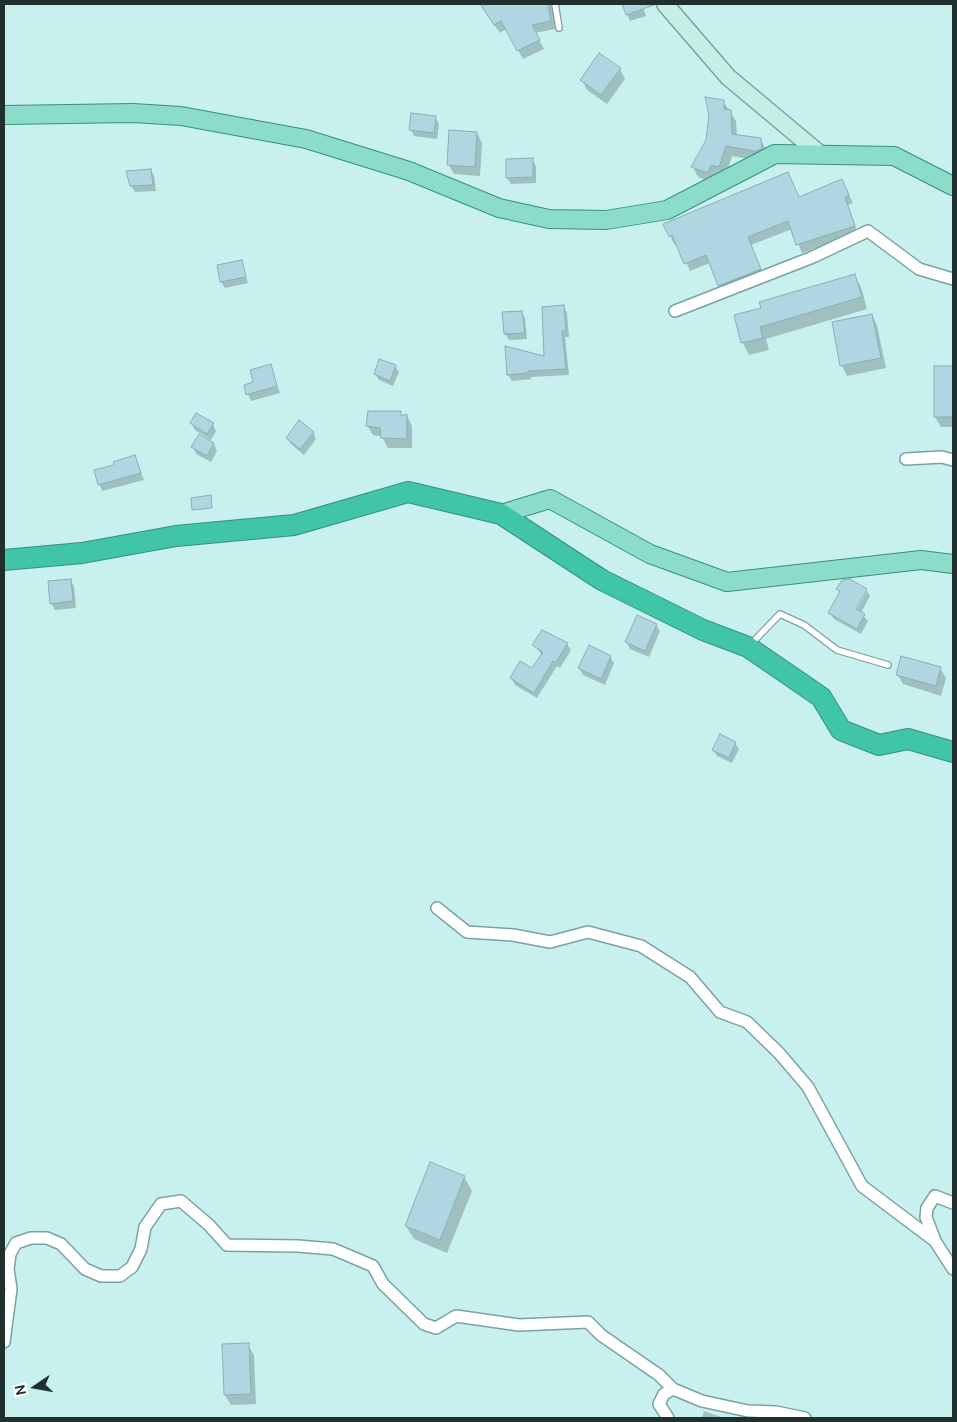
<!DOCTYPE html>
<style>
body{margin:0}
#map{position:relative;width:957px;height:1422px;overflow:hidden;background:#c7f0ef;font-family:"DM Sans",sans-serif}
canvas{display:block}
.frame{position:absolute;inset:0;border:5px solid #20302f;pointer-events:none}
.north{position:absolute;left:10px;top:1362px;width:50px;height:50px;-webkit-text-stroke:4px #fff;paint-order:stroke;rotate:258deg;font-size:14px;font-weight:700;line-height:20px;text-align:center;color:#20302f}
.north::after{content:'';display:block;margin:auto;width:18px;height:22px;background:#20302f;clip-path:polygon(50% 0,100% 100%,50% 72%,0 100%)}
</style>
<div id="map">
<canvas width="957" height="1422"></canvas>
<div class="frame"></div>
<div class="north">N</div>
</div>
<script>
const ctx = document.querySelector('canvas').getContext('2d');
ctx.lineJoin = 'round';
function fill(path, color) {
  ctx.fillStyle = color;
  ctx.fill(path, 'evenodd');
}
function shape(rows) {
  const path = new Path2D();
  for (const r of rows) {
    path.moveTo(r[0], r[1]);
    for (let i = 2; i < r.length; i += 2) path.lineTo(r[i], r[i + 1]);
  }
  return path;
}
function trace(path, color, width, dash) {
  ctx.strokeStyle = color;
  ctx.lineWidth = width;
  ctx.lineCap = dash ? 'butt' : 'round';
  ctx.setLineDash(dash || []);
  ctx.stroke(path);
}
fill(shape([
 [489,4,552,4,555,29,535,33,544,49,523,59,506,29,500,33,488,16,483,7],
 [623,4,642,4,646,16,630,21],
 [620,69,625,79,607,104,587,90,582,80],
 [723,101,736,121,737,136,760,139,766,149,761,161,732,156,725,177,713,183,698,177,693,167,707,140,711,116],
 [435,117,439,124,437,139,414,136,411,130],
 [477,133,482,143,480,176,454,174,448,164],
 [532,159,536,166,536,183,511,184,507,178],
 [151,170,154,176,156,191,135,192,131,186],
 [842,180,853,203,848,205,858,234,802,253,792,229,751,245,764,278,724,293,710,263,690,271,677,243,674,244,665,225,799,198],
 [241,261,248,283,225,288,221,282],
 [854,275,861,287,867,309,766,339,769,350,749,355,743,343,736,316,762,309],
 [564,307,567,313,569,337,565,337,569,375,531,377,531,379,512,381,508,375,506,348,546,358],
 [521,312,525,318,527,339,509,340,505,334],
 [872,315,877,325,886,368,847,376,842,366],
 [270,366,280,393,251,401,248,394,254,383],
 [395,366,399,372,393,386,379,380,375,374],
 [935,367,953,367,953,427,941,427,935,417],
 [400,412,402,417,407,416,412,426,412,448,388,448,382,437,373,435,367,425],
 [191,423,213,424,216,431,211,440,195,430],
 [313,432,316,439,304,455,291,444,287,438],
 [199,436,214,444,217,451,211,462,196,454,193,447],
 [134,456,144,480,102,491,95,471,116,466],
 [70,580,74,586,76,608,55,610,51,603],
 [838,589,866,590,852,614,854,615,867,591,870,596,861,613,868,621,861,634,834,619,830,613,840,594],
 [656,625,660,631,649,657,630,649,626,642],
 [567,644,571,650,560,668,557,666,537,698,515,685,511,678,533,670,542,655,534,645],
 [610,657,614,663,605,685,583,675,579,668],
 [940,668,946,678,941,696,903,684,897,674],
 [735,743,739,749,732,763,717,756,713,750],
 [464,1177,472,1191,447,1253,414,1239,406,1226],
 [248,1345,254,1355,256,1404,231,1405,225,1395],
 [704,1411,724,1418,702,1418]
]), '#0003');
const building = shape([
 [480,4,548,4,551,21,532,25,540,40,517,51,501,21,494,25,480,4],
 [622,4,654,4,654,5,626,15,622,4],
 [599,53,621,68,601,95,580,80,599,53],
 [705,97,724,100,724,109,731,110,732,134,761,138,762,149,755,151,726,146,719,167,711,165,708,173,691,167,706,140,709,116,705,97],
 [411,113,436,116,434,133,409,130,411,113],
 [449,130,477,132,475,167,447,165,449,130],
 [533,158,533,177,506,178,506,159,533,158],
 [151,169,153,185,130,186,126,171,151,169],
 [788,172,799,197,842,179,849,195,845,197,855,226,796,245,788,221,748,237,761,269,718,286,706,255,684,264,672,235,669,237,663,224,788,172],
 [242,260,246,277,220,282,217,265,242,260],
 [855,274,862,297,760,327,763,338,741,343,734,315,761,308,759,302,855,274],
 [564,305,566,331,562,331,566,369,528,371,528,373,507,375,505,346,544,356,542,307,564,305],
 [522,311,525,333,504,334,502,312,522,311],
 [872,314,881,358,840,366,832,322,872,314],
 [379,359,396,365,390,381,374,374,379,359],
 [271,364,277,386,246,395,244,385,253,382,250,370,271,364],
 [934,366,953,366,953,417,934,417,934,366],
 [368,411,401,411,401,416,407,414,407,439,381,438,380,428,366,426,368,411],
 [196,413,214,423,207,434,190,423,196,413],
 [299,420,314,432,300,449,286,438,299,420],
 [199,434,214,443,207,456,191,447,199,434],
 [135,455,141,473,98,485,94,470,114,465,113,462,135,455],
 [211,495,212,508,192,510,191,498,211,495],
 [71,579,73,601,50,604,48,581,71,579],
 [850,579,867,589,856,609,865,614,857,629,828,613,840,591,836,589,842,580,850,579],
 [637,615,657,624,645,651,625,642,637,615],
 [542,630,568,643,556,662,553,661,534,693,510,678,520,661,532,668,543,652,532,645,542,630],
 [589,645,611,656,601,679,578,668,589,645],
 [901,656,941,667,936,686,896,675,901,656],
 [720,734,736,742,729,758,712,750,720,734],
 [430,1162,465,1176,440,1240,405,1226,430,1162],
 [249,1343,251,1394,224,1395,222,1344,249,1343]
]);
fill(building, '#b0d7e1');
trace(building, '#89aeb8', 1);
const lane = shape([
 [555,4,559,28],
 [751,644,780,614,804,625,837,650,888,665]
]);
const street = shape([
 [675,311,813,257,868,231,919,269,953,279],
 [906,459,942,457,953,460],
 [437,908,467,932,513,935,550,942,588,932,641,946,690,977,720,1012,747,1022,779,1053,808,1087,862,1186,935,1241],
 [953,1203,935,1196,927,1208,926,1217,935,1241,953,1269],
 [4,1342,11,1289,8,1269,10,1254,16,1243,31,1238,47,1238,61,1244,85,1269,101,1276,120,1276,132,1267,141,1249,145,1227,161,1204,181,1201,209,1225,227,1245,298,1246,333,1249,373,1266,383,1284,424,1324,436,1328,456,1316,519,1325,588,1322,601,1335,659,1375,673,1389,702,1401,748,1411,776,1412,805,1418],
 [668,1418,659,1404,664,1394,673,1389]
]);
const secondary = shape([
 [665,4,728,77,820,154]
]);
const primary = shape([
 [4,115,133,113,181,116,306,139,409,171,499,208,549,219,606,220,667,210,775,154,894,156,953,186],
 [501,514,550,499,650,554,727,582,921,560,953,564]
]);
const highway = shape([
 [4,560,82,553,176,536,294,525,408,492,501,514,602,580,703,630,748,647,821,697,841,730,879,745,908,739,953,752]
]);
trace(lane, '#7ba2a2', 8);
trace(street, '#7ba2a2', 14);
trace(secondary, '#7ba2a2', 19);
trace(primary, '#35917c', 20);
trace(highway, '#35917c', 22);
trace(lane, '#fff', 5.5);
trace(street, '#fff', 11);
trace(secondary, '#c6eee4', 16);
trace(primary, '#8cdcca', 18);
trace(highway, '#40c5a6', 20);
</script>
